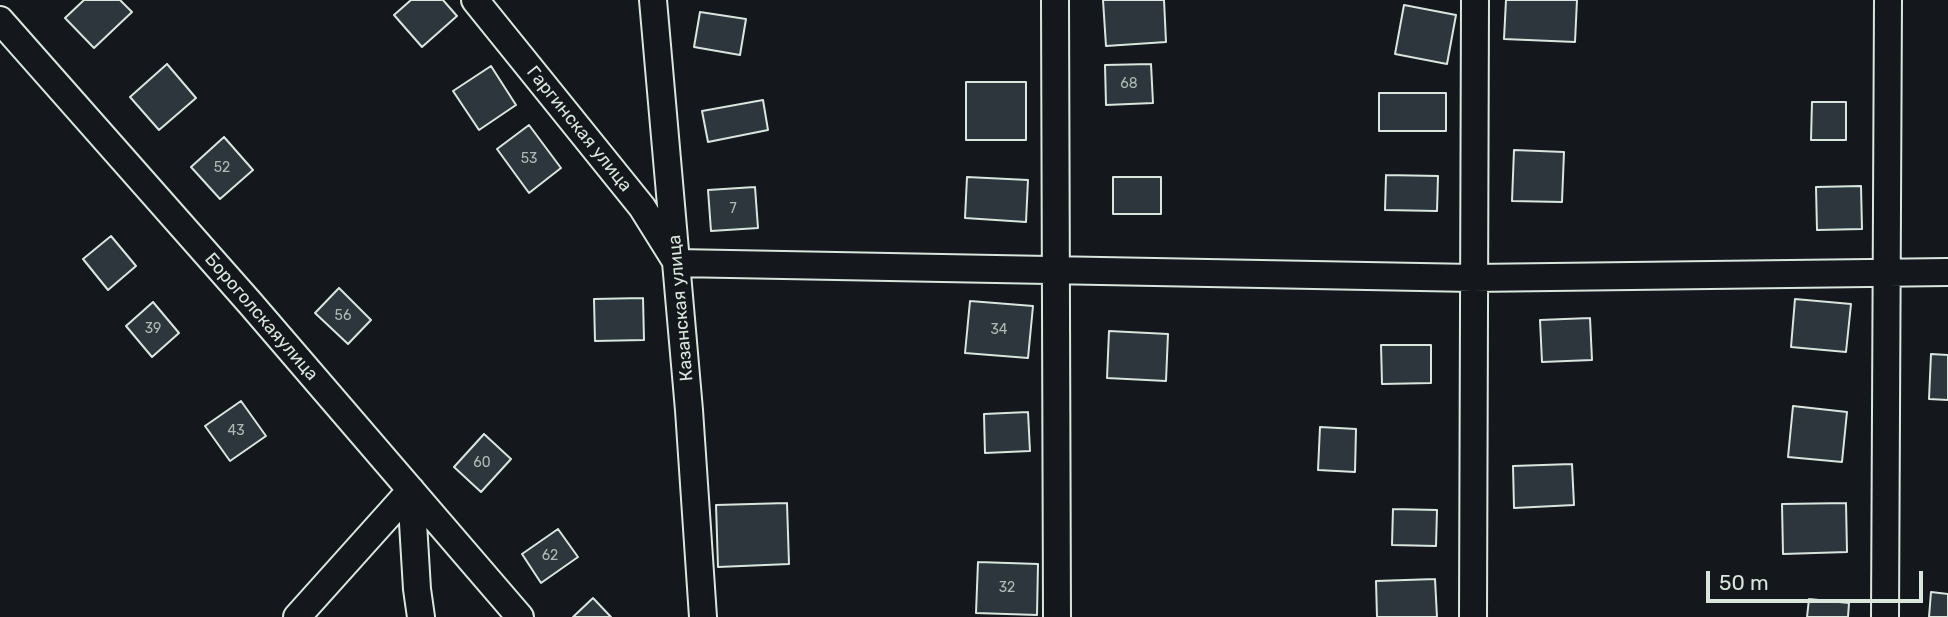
<!DOCTYPE html>
<meta charset="utf-8">
<style>
body{margin:0}
#map{position:relative;width:1948px;height:617px;overflow:hidden;background:#14181c;font-family:Rubik,sans-serif}
canvas{display:block}
.scale{position:absolute;left:1706px;top:571px;width:217px;height:32px;box-sizing:border-box;border:4px solid #d8e6dc;border-top:0;padding-left:9px;font-size:21px;line-height:24px;white-space:nowrap;color:#d8e6dc;-webkit-text-stroke:5px #14181c;paint-order:stroke}
</style>
<div id="map">
<canvas width="1948" height="617"></canvas>
<div class="scale">50 m</div>
</div>
<script>
const ctx = document.querySelector('canvas').getContext('2d');
ctx.lineJoin = 'round';
function fill(path, color) {
  ctx.fillStyle = color;
  ctx.fill(path, 'evenodd');
}
function shape(rows) {
  const path = new Path2D();
  for (const r of rows) {
    path.moveTo(r[0], r[1]);
    for (let i = 2; i < r.length; i += 2) path.lineTo(r[i], r[i + 1]);
  }
  return path;
}
function trace(path, color, width, dash) {
  ctx.strokeStyle = color;
  ctx.lineWidth = width;
  ctx.lineCap = dash ? 'butt' : 'round';
  ctx.setLineDash(dash || []);
  ctx.stroke(path);
}
function drawText(font, color, halo, rows, align = 'center') {
  ctx.font = font + ' Rubik,sans-serif';
  ctx.lineWidth = 5;
  ctx.setLineDash([]);
  ctx.textBaseline = 'middle';
  ctx.strokeStyle = halo;
  ctx.fillStyle = color;
  for (const [text, x, y, turn = 0] of rows) {
    ctx.save();
    ctx.translate(x, y);
    ctx.rotate((+turn || 0) * Math.PI / 180);
    ctx.textAlign = isNaN(turn) ? turn : align;
    if (halo) ctx.strokeText(text, 0, 0);
    ctx.fillText(text, 0, 0);
    ctx.restore();
  }
}
const building = shape([
 [84,0,120,0,132,12,94,48,65,18,84,0],
 [411,0,443,0,457,16,422,47,394,15,411,0],
 [1103,0,1164,0,1166,42,1106,46,1103,0],
 [1506,0,1577,0,1575,42,1504,39,1506,0],
 [1404,5,1456,15,1447,64,1395,54,1404,5],
 [700,12,746,19,740,55,694,47,700,12],
 [167,64,196,98,159,130,130,97,167,64],
 [1151,64,1153,103,1106,105,1105,65,1151,64],
 [491,66,516,105,479,130,453,91,491,66],
 [966,82,1026,82,1026,140,966,140,966,82],
 [1379,93,1446,93,1446,131,1379,131,1379,93],
 [763,100,768,130,708,142,702,111,763,100],
 [1812,102,1846,102,1846,140,1811,140,1812,102],
 [529,125,561,168,529,193,497,149,529,125],
 [224,137,253,170,220,199,191,167,224,137],
 [1514,150,1564,152,1562,202,1512,201,1514,150],
 [1386,175,1438,176,1437,211,1385,210,1386,175],
 [967,177,1028,180,1026,222,965,218,967,177],
 [1113,177,1161,177,1161,214,1113,214,1113,177],
 [1861,186,1862,229,1817,230,1816,187,1861,186],
 [755,187,758,228,711,231,708,190,755,187],
 [111,236,136,266,108,290,83,259,111,236],
 [339,288,371,320,348,344,315,313,339,288],
 [643,298,644,340,595,341,594,299,643,298],
 [1795,299,1851,304,1846,352,1791,347,1795,299],
 [970,301,1033,306,1028,358,965,353,970,301],
 [153,302,179,333,152,357,126,326,153,302],
 [1590,318,1592,360,1542,362,1540,320,1590,318],
 [1109,331,1168,334,1166,381,1107,378,1109,331],
 [1381,345,1431,345,1431,383,1382,384,1381,345],
 [1931,354,1948,355,1948,400,1929,399,1931,354],
 [241,401,266,436,230,461,205,426,241,401],
 [1793,406,1847,412,1842,462,1788,457,1793,406],
 [1028,412,1030,451,985,453,984,414,1028,412],
 [1320,427,1356,429,1355,472,1318,470,1320,427],
 [484,434,511,459,481,492,454,467,484,434],
 [1572,464,1574,505,1514,508,1513,466,1572,464],
 [787,503,789,564,718,567,716,505,787,503],
 [1846,503,1847,552,1783,554,1782,504,1846,503],
 [1393,509,1437,510,1436,546,1392,545,1393,509],
 [558,529,578,557,541,583,522,554,558,529],
 [978,562,1038,564,1037,615,976,613,978,562],
 [1435,579,1437,617,1377,617,1376,581,1435,579],
 [1931,592,1948,594,1948,617,1929,617,1931,592],
 [593,598,611,617,573,617,593,598],
 [1809,599,1849,603,1848,617,1807,617,1809,599]
]);
fill(building, '#2c363c');
trace(building, '#d8e6dc', 2);
const street = shape([
 [475,0,642,207,677,263,1473,278,1948,272],
 [653,0,689,410,703,617],
 [1055,0,1057,617],
 [0,20,250,303,520,617],
 [411,490,417,589,421,617],
 [297,617,411,490],
 [1473,617,1475,0],
 [1885,617,1888,0]
]);
trace(street, '#d8e6dc', 30);
trace(street, '#14181c', 26);
drawText('14px', '#adbab4', null, [
 ["68",1129,84],
 ["53",529,159],
 ["52",222,168],
 ["7",733,209],
 ["56",343,316],
 ["39",153,329],
 ["34",999,330],
 ["43",236,431],
 ["60",482,463],
 ["62",550,556],
 ["32",1007,588]
]);
drawText('18px', '#d8e6dc', '#14181c', [
 ["Гаргинская улица",579,129,51],
 ["Казанская улица",681,308,-95],
 ["Бороголскаяулица",261,317,49]
]);
</script>
